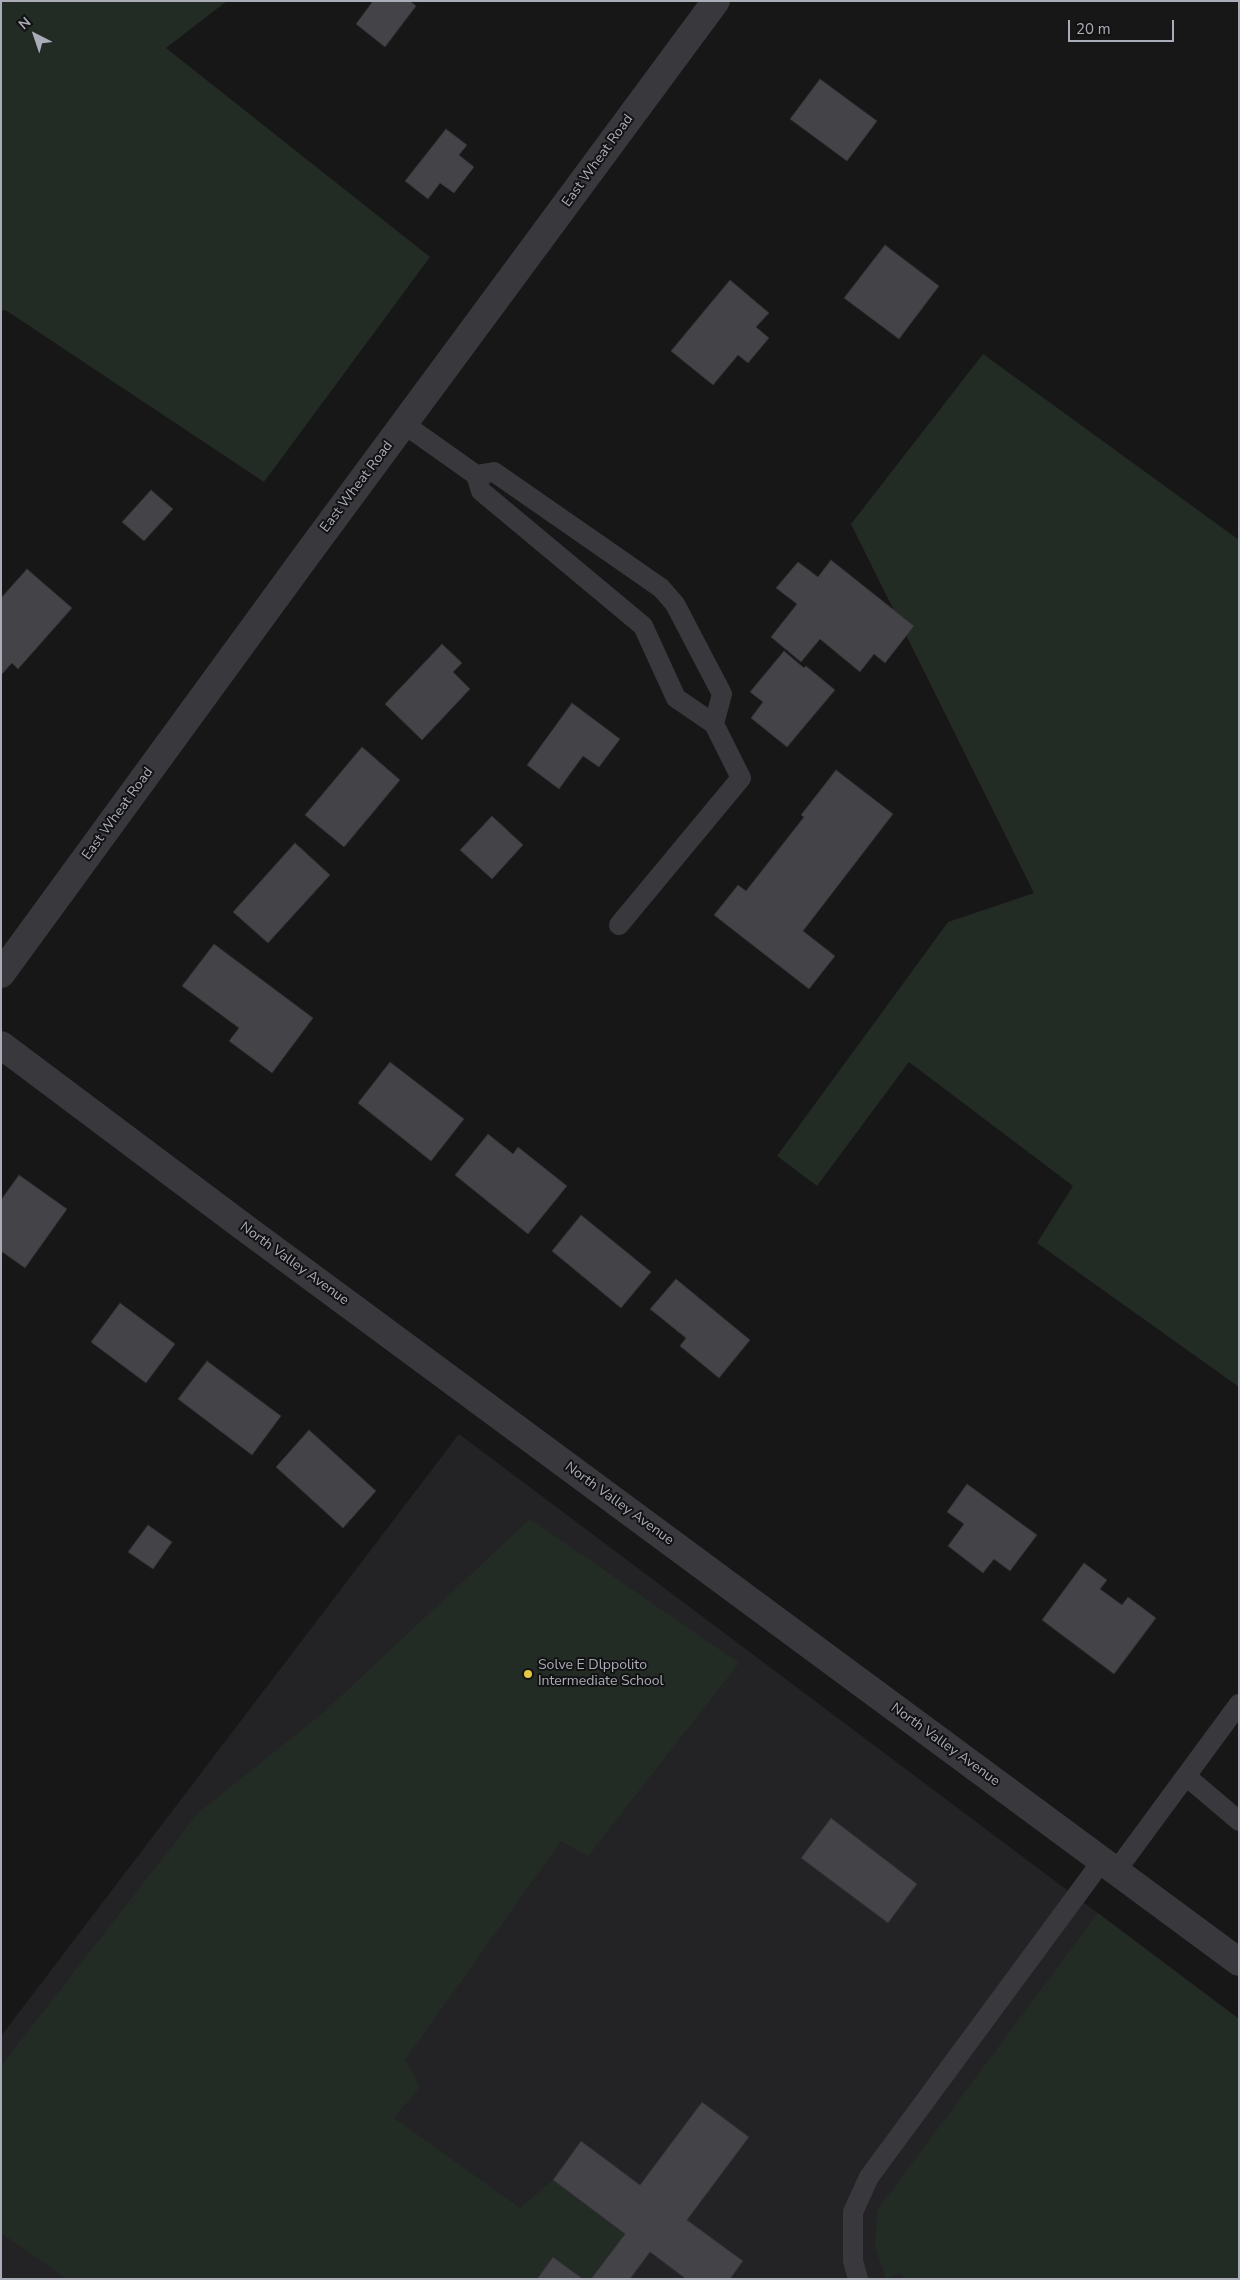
<!DOCTYPE html>
<style>
body{margin:0}
#map{position:relative;width:1240px;height:2280px;overflow:hidden;background:#171718;font-family:"Nunito Sans",sans-serif}
canvas{display:block}
.frame{position:absolute;inset:0;border:2px solid #aaacb7;pointer-events:none}
.north{position:absolute;left:10px;top:10px;width:50px;height:50px;-webkit-text-stroke:4px #121213;paint-order:stroke;rotate:319deg;font-size:14px;font-weight:700;line-height:20px;text-align:center;color:#aaacb7}
.north::after{content:'';display:block;margin:auto;width:18px;height:22px;background:#aaacb7;clip-path:polygon(50% 0,100% 100%,50% 72%,0 100%)}
.scale{position:absolute;left:1068px;top:20px;width:106px;height:22px;box-sizing:border-box;border:2px solid #aaacb7;border-top:0;padding-left:6px;font-size:15px;line-height:18px;white-space:nowrap;color:#aaacb7;-webkit-text-stroke:4px #121213;paint-order:stroke}
</style>
<div id="map">
<canvas width="1240" height="2280"></canvas>
<div class="frame"></div>
<div class="north">N</div>
<div class="scale">20 m</div>
</div>
<script>
const ctx = document.querySelector('canvas').getContext('2d');
ctx.lineJoin = 'round';
function fill(path, color) {
  ctx.fillStyle = color;
  ctx.fill(path, 'evenodd');
}
function shape(rows) {
  const path = new Path2D();
  for (const r of rows) {
    path.moveTo(r[0], r[1]);
    for (let i = 2; i < r.length; i += 2) path.lineTo(r[i], r[i + 1]);
  }
  return path;
}
function trace(path, color, width, dash) {
  ctx.strokeStyle = color;
  ctx.lineWidth = width;
  ctx.lineCap = dash ? 'butt' : 'round';
  ctx.setLineDash(dash || []);
  ctx.stroke(path);
}
function drawText(font, color, halo, rows, align = 'center') {
  ctx.font = font + ' "Nunito Sans",sans-serif';
  ctx.lineWidth = 4;
  ctx.setLineDash([]);
  ctx.textBaseline = 'middle';
  ctx.strokeStyle = halo;
  ctx.fillStyle = color;
  for (const [text, x, y, turn = 0] of rows) {
    ctx.save();
    ctx.translate(x, y);
    ctx.rotate((+turn || 0) * Math.PI / 180);
    ctx.textAlign = isNaN(turn) ? turn : align;
    if (halo) ctx.strokeText(text, 0, 0);
    ctx.fillText(text, 0, 0);
    ctx.restore();
  }
}
fill(shape([
 [459,1434,1239,2019,1239,2279,1,2279,1,2036]
]), '#232325');
fill(shape([
 [1,1,227,1,166,48,430,257,264,482,7,311,1,310],
 [983,354,1239,540,1239,1387,1037,1243,1073,1186,909,1062,817,1186,777,1156,948,922,1034,893,851,524],
 [530,1519,739,1663,588,1856,561,1841,405,2060,420,2087,394,2118,520,2208,553,2180,625,2234,591,2279,583,2279,553,2257,537,2279,67,2279,1,2233,1,2066,198,1813,323,1713],
 [1098,1913,1239,2019,1239,2279,907,2279,899,2273,886,2279,875,2246,878,2209]
]), '#232b25');
const building = shape([
 [373,1,410,1,416,6,385,47,356,24,373,1],
 [820,79,877,121,847,161,790,119,820,79],
 [446,129,467,145,459,155,474,167,454,193,440,183,428,199,405,181,446,129],
 [885,245,939,286,899,339,844,298,885,245],
 [730,280,769,313,756,327,769,338,748,363,738,355,713,385,671,351,730,280],
 [151,490,173,509,144,541,122,522,151,490],
 [831,560,914,626,885,663,874,654,860,672,820,639,801,662,771,637,797,604,776,588,798,562,818,577,831,560],
 [27,569,72,608,18,669,12,663,1,675,1,598,27,569],
 [442,644,462,663,453,672,470,689,422,740,385,704,442,644],
 [784,651,804,668,806,666,835,690,787,747,751,718,763,702,750,692,784,651],
 [572,703,620,739,599,767,583,756,559,789,527,765,572,703],
 [362,747,400,780,344,847,305,815,362,747],
 [836,770,893,814,803,931,835,956,809,989,714,915,738,885,746,891,804,817,801,815,836,770],
 [492,816,523,845,492,879,460,850,492,816],
 [295,843,330,875,268,943,233,912,295,843],
 [214,944,313,1018,272,1073,229,1041,239,1028,182,986,214,944],
 [390,1062,464,1119,431,1161,358,1103,390,1062],
 [488,1134,513,1154,518,1147,567,1186,528,1234,455,1175,488,1134],
 [19,1175,67,1209,25,1268,1,1251,1,1200,19,1175],
 [581,1215,651,1272,621,1308,552,1251,581,1215],
 [676,1279,750,1340,719,1378,680,1346,686,1338,650,1309,676,1279],
 [120,1303,175,1344,146,1383,91,1342,120,1303],
 [207,1361,281,1416,252,1455,178,1399,207,1361],
 [309,1430,376,1491,343,1528,276,1467,309,1430],
 [967,1484,1037,1535,1010,1571,994,1559,983,1573,948,1546,964,1524,947,1512,967,1484],
 [148,1525,172,1542,153,1569,128,1552,148,1525],
 [1084,1563,1107,1580,1100,1589,1122,1605,1128,1597,1156,1618,1114,1674,1042,1620,1084,1563],
 [831,1818,917,1884,888,1923,801,1858,831,1818],
 [702,2102,749,2137,687,2220,743,2261,730,2279,686,2279,650,2252,630,2279,591,2279,625,2234,553,2180,581,2141,640,2185,702,2102],
 [553,2257,583,2279,537,2279,553,2257]
]);
fill(building, '#444448');
trace(building, '#313134', 1);
trace(shape([
 [404,424,476,475,481,491,643,626,676,698,714,724,741,778,619,925],
 [476,475,494,472,661,588,675,604,722,694,714,724],
 [1186,1776,1239,1821],
 [1116,1871,1239,1704],
 [858,2279,853,2261,853,2212,869,2177,1102,1861]
]), '#38383d', 20);
trace(shape([
 [1,1045,241,1225,1239,1962]
]), '#38383d', 28);
trace(shape([
 [1,974,306,556,716,1]
]), '#38383d', 28);
for (const [x, y, r, color] of [
 [528,1674,5,"#e4c743"]
]) {
  const dot = new Path2D();
  dot.arc(x, y, r, 0, 2 * Math.PI);
  ctx.fillStyle = color;
  ctx.fill(dot);
  trace(dot, '#121213', 2);
}
drawText('14px', '#aaacb7', '#121213', [
 ["East Wheat Road",598,161,-54],
 ["East Wheat Road",357,487,-53],
 ["East Wheat Road",118,814,-54],
 ["North Valley Avenue",294,1264,36],
 ["North Valley Avenue",619,1504,36],
 ["North Valley Avenue",945,1745,36]
]);
drawText('14px', '#aaacb7', '#121213', [
 ["Solve E Dlppolito",538,1666],
 ["Intermediate School",538,1682]
], 'left');
</script>
